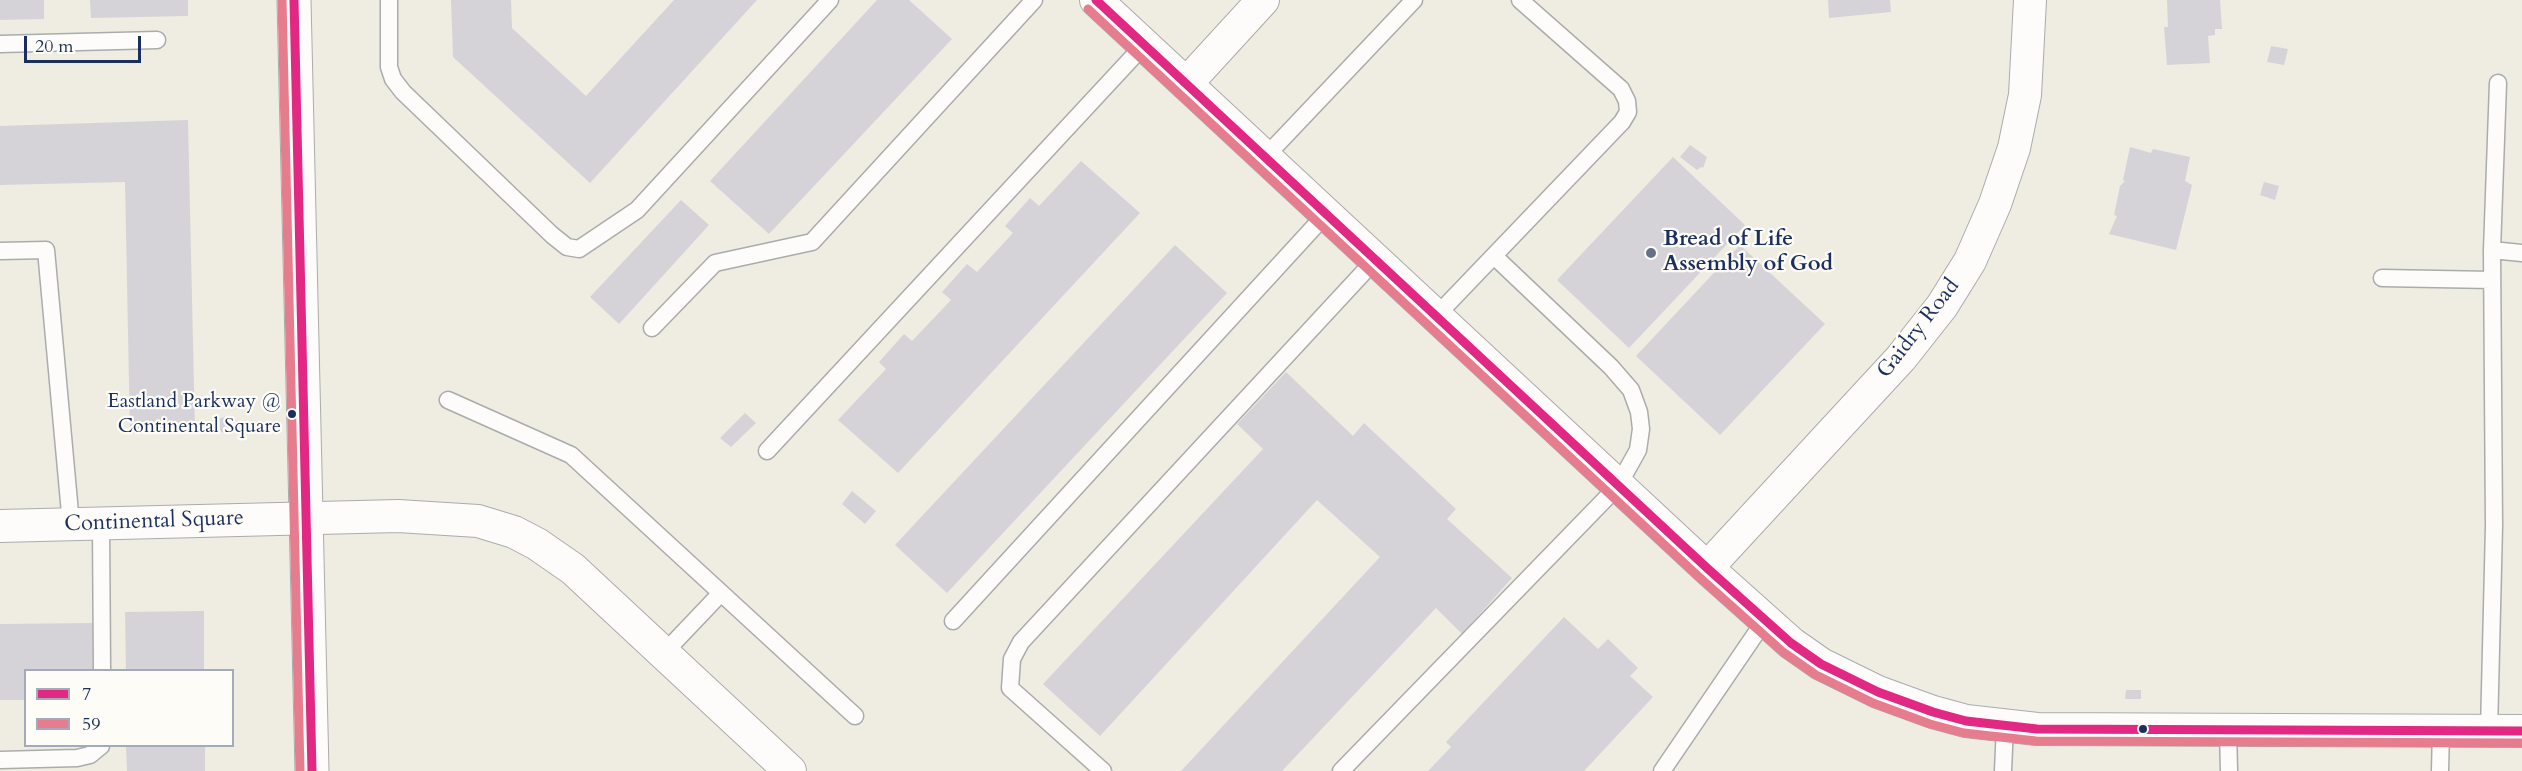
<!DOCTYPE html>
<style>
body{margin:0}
#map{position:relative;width:2522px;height:771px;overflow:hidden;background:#efece2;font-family:Cardo,serif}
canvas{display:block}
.legend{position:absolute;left:24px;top:669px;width:210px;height:78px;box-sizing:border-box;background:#fdfcf7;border:2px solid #a3aaba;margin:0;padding:8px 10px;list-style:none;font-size:18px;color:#1b2f5e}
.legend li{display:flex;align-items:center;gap:12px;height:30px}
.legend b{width:30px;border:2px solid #a3aaba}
.scale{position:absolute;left:24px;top:36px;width:117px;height:27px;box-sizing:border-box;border:3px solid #1b2f5e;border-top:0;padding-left:8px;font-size:18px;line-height:21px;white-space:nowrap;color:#1b2f5e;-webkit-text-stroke:4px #fdfcf7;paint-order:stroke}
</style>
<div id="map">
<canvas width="2522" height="771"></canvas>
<ul class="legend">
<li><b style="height:8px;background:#e12882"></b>7</li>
<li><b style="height:8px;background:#e67d8f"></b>59</li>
</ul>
<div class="scale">20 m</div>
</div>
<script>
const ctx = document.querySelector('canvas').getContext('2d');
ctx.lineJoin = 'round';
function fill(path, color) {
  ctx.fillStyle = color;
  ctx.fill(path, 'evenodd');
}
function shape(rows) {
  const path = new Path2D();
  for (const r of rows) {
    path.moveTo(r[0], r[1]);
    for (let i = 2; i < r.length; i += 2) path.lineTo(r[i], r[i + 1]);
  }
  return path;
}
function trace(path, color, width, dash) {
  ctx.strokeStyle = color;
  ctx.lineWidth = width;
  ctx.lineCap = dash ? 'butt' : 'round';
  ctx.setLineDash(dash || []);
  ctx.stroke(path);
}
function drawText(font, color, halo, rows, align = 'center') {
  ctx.font = font + ' Cardo,serif';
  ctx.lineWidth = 4.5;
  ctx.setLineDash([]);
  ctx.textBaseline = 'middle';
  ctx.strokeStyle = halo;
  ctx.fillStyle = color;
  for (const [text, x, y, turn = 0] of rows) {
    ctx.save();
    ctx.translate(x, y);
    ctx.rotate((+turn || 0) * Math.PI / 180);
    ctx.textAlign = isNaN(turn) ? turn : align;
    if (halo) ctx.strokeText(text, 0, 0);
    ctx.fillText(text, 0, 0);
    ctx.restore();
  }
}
fill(shape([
 [0,0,44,0,44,19,0,20],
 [90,0,188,0,188,16,91,18],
 [451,0,511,0,512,28,586,96,674,0,757,0,590,183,453,57],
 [877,0,909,0,952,39,769,234,710,181],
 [1828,0,1890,0,1891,12,1829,18],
 [2167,0,2220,0,2222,29,2215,29,2215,35,2208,36,2210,63,2167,65,2164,27,2168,27],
 [2271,46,2288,49,2284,65,2267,62],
 [188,120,195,431,130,433,125,182,0,185,0,126],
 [1690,145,1707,157,1703,168,1701,167,1697,170,1680,157],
 [2130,147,2151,153,2153,149,2190,157,2185,181,2192,185,2176,250,2109,234,2117,216,2114,215,2120,186,2125,181,2123,180],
 [1673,157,1745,225,1629,348,1557,280],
 [1081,161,1140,213,898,473,838,420,886,369,879,362,904,334,912,341,951,300,942,292,967,264,977,272,1013,233,1005,226,1030,198,1039,206],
 [2264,182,2279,186,2275,200,2260,195],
 [681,200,709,225,619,324,590,297],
 [1175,245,1227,293,947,593,895,545],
 [1740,245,1825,324,1720,435,1636,356],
 [1286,372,1353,436,1364,423,1456,509,1447,519,1512,578,1462,634,1436,608,1282,771,1181,771,1380,557,1317,500,1100,736,1043,684,1263,449,1237,424],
 [745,413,756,423,731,447,720,438],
 [227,417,228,433,220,432,220,418],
 [852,491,876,511,865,524,842,504],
 [204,611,204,670,126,670,125,612],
 [1564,617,1598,649,1608,639,1638,668,1630,676,1653,697,1584,771,1428,771,1451,747,1446,742],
 [94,623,94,670,26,670,26,700,0,700,0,624],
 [2126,690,2141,690,2141,699,2125,699],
 [126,746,205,746,205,771,127,771]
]), '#d6d3d8');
const service = shape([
 [389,0,389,67,393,79,403,92,552,235,567,247,579,249,637,210,830,0],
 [0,44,157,40],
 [1265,157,1414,0],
 [2492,250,2522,253],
 [0,251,46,250,71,524],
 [2382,278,2492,280],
 [1436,316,1622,122,1628,112,1627,101,1621,89,1520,0],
 [652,328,715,263,812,242,1034,0],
 [448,400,571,455,855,716],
 [767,451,1144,45],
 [101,524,102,670],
 [953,621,1326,214],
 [663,654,721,593],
 [2228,730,2229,771],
 [2489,731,2494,526,2492,250,2498,83],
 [0,760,77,758,90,755,101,746],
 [1103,771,1010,688,1012,659,1021,642,1375,260],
 [1341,771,1618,486,1638,450,1641,429,1639,412,1631,390,1611,367,1494,256],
 [1662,771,1765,620],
 [2003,771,2005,725],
 [2440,771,2441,730]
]);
const minor = shape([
 [1096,0,1707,568,1791,643,1821,664,1878,692,1933,712,1966,721,2037,729,2522,731],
 [1186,84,1263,0],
 [0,526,398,516,478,521,514,532,537,544,573,569,790,771],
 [1707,568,1901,358,1942,306,1970,261,1995,204,2014,148,2025,95,2030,0]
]);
const tertiary = shape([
 [294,0,312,771]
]);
trace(service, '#aaacac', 19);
trace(minor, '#aaacac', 34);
trace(tertiary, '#aaacac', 35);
trace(service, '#fdfcfb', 16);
trace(minor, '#fdfcfb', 32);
trace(tertiary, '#fdfcfb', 33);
trace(shape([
 [294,0,312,771],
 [1096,0,1707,568,1791,643,1821,664,1878,692,1933,712,1966,721,2037,729,2522,731]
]), '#e12882', 9);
trace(shape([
 [282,0,300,771],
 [1088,9,1699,577,1783,652,1816,675,1873,703,1930,724,1964,733,2036,741,2522,743]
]), '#e67d8f', 9);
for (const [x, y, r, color] of [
 [1651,253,6,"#65718c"],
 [292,414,5,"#1b2f5e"],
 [2143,729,5,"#1b2f5e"]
]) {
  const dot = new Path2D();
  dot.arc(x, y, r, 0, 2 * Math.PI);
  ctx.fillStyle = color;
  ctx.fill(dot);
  trace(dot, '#fdfcf7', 2);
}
drawText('20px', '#1b2f5e', '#fdfcf7', [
 ["Eastland Parkway @",281,402],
 ["Continental Square",281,427]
], 'right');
drawText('bold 22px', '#1b2f5e', '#fdfcf7', [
 ["Bread of Life",1663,240],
 ["Assembly of God",1663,265]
], 'left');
drawText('22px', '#1b2f5e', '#fdfcf7', [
 ["Gaidry Road",1919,329,-52],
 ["Continental Square",154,522,-2]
]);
</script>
